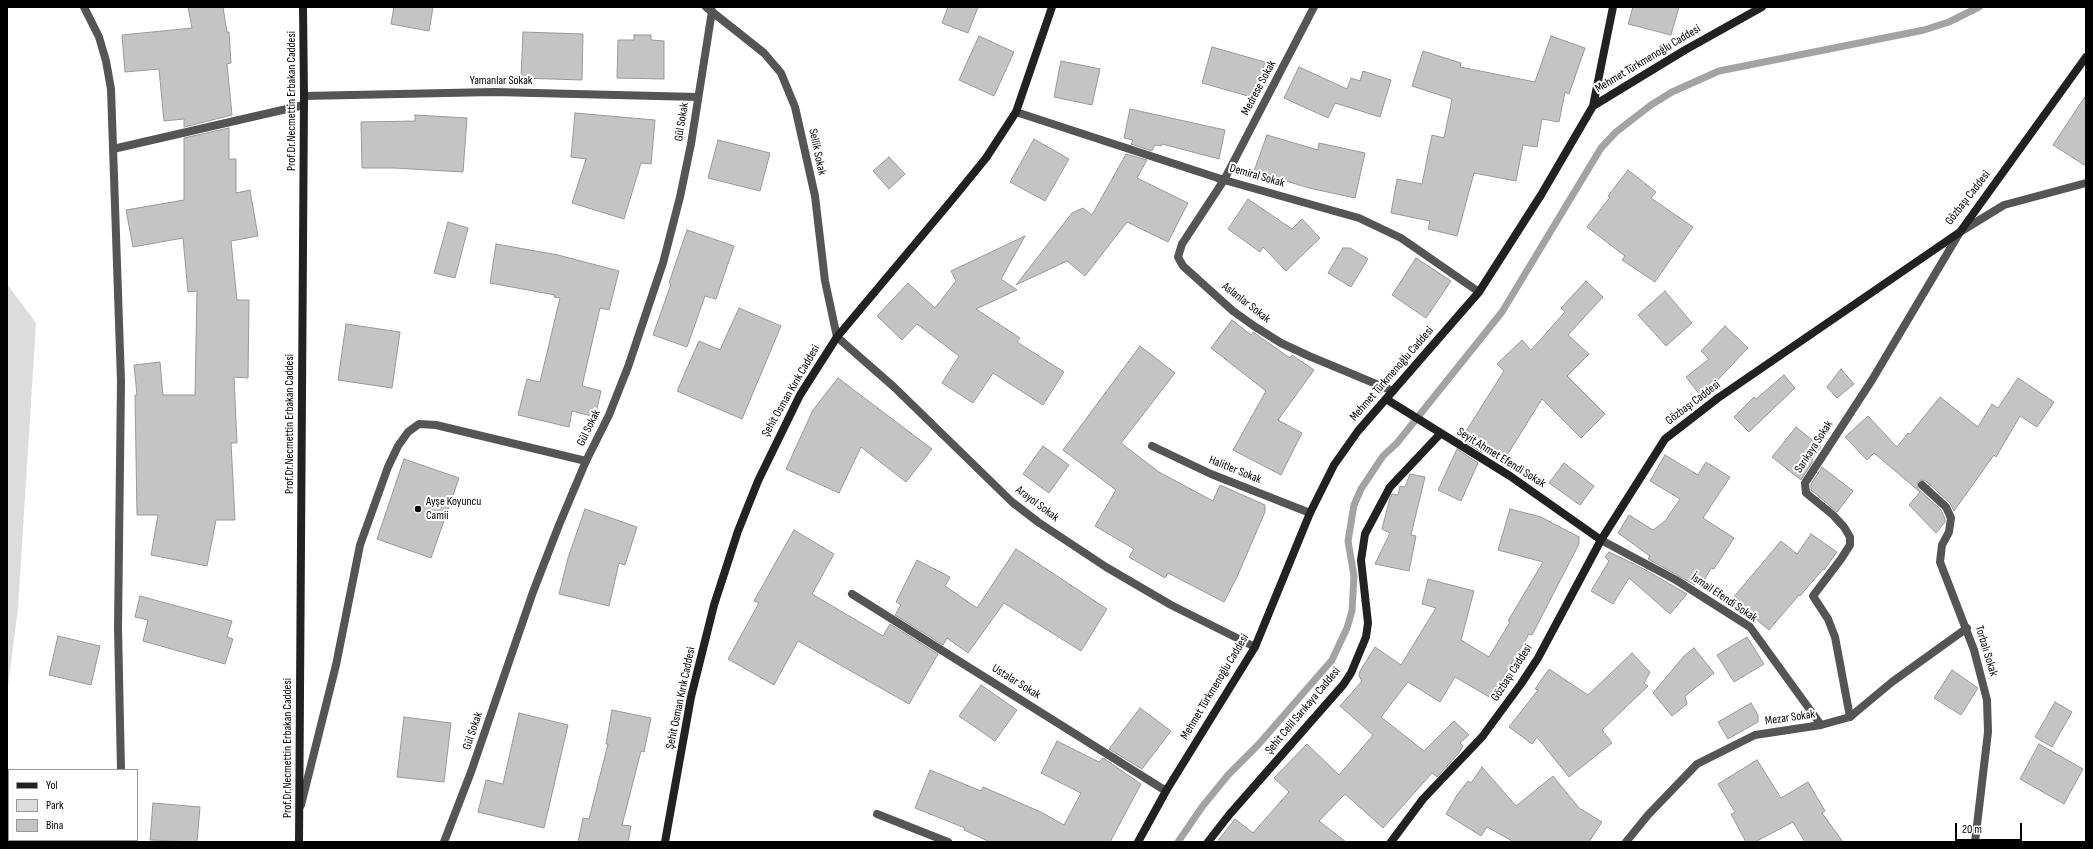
<!DOCTYPE html>
<meta charset="utf-8">
<style>
body{margin:0}
#map{position:relative;width:2093px;height:849px;overflow:hidden;background:#fff;font-family:"Sofia Sans Condensed",sans-serif}
canvas{display:block}
.frame{position:absolute;inset:0;border:8px solid #000;pointer-events:none}
.legend{position:absolute;left:8px;top:769px;width:130px;height:72px;box-sizing:border-box;background:#fff;border:1px solid #999;margin:0;padding:5px 7px;list-style:none;font-size:12px;color:#000}
.legend li{display:flex;align-items:center;gap:8px;height:20px}
.legend b{width:20px;border:1px solid #999}
.scale{position:absolute;left:1955px;top:823px;width:67px;height:18px;box-sizing:border-box;border:2px solid #000;border-top:0;padding-left:5px;font-size:12px;line-height:14px;white-space:nowrap;color:#000;-webkit-text-stroke:3px #fff;paint-order:stroke}
</style>
<div id="map">
<canvas width="2093" height="849"></canvas>
<div class="frame"></div>
<ul class="legend">
<li><b style="height:5px;background:#222"></b>Yol</li>
<li><b style="height:11px;background:#dcdcdc"></b>Park</li>
<li><b style="height:11px;background:#c4c4c4"></b>Bina</li>
</ul>
<div class="scale">20 m</div>
</div>
<script>
const ctx = document.querySelector('canvas').getContext('2d');
ctx.lineJoin = 'round';
function fill(path, color) {
  ctx.fillStyle = color;
  ctx.fill(path, 'evenodd');
}
function shape(rows) {
  const path = new Path2D();
  for (const r of rows) {
    path.moveTo(r[0], r[1]);
    for (let i = 2; i < r.length; i += 2) path.lineTo(r[i], r[i + 1]);
  }
  return path;
}
function trace(path, color, width, dash) {
  ctx.strokeStyle = color;
  ctx.lineWidth = width;
  ctx.lineCap = dash ? 'butt' : 'round';
  ctx.setLineDash(dash || []);
  ctx.stroke(path);
}
function drawText(font, color, halo, rows, align = 'center') {
  ctx.font = font + ' "Sofia Sans Condensed",sans-serif';
  ctx.lineWidth = 4;
  ctx.setLineDash([]);
  ctx.textBaseline = 'middle';
  ctx.strokeStyle = halo;
  ctx.fillStyle = color;
  for (const [text, x, y, turn = 0] of rows) {
    ctx.save();
    ctx.translate(x, y);
    ctx.rotate((+turn || 0) * Math.PI / 180);
    ctx.textAlign = isNaN(turn) ? turn : align;
    if (halo) ctx.strokeText(text, 0, 0);
    ctx.fillText(text, 0, 0);
    ctx.restore();
  }
}
fill(shape([
 [7,284,36,323,18,608,7,694]
]), '#dcdcdc');
trace(shape([
 [1178,842,1202,807,1228,775,1258,745,1332,660,1347,628,1352,611,1354,576,1348,541,1354,505,1361,489,1383,456,1397,443,1502,312,1601,148,1616,132,1651,105,1672,92,1719,71,1924,30,1949,22,1979,7]
]), '#a3a3a3', 7);
const building = shape([
 [188,7,223,7,227,32,229,32,231,63,227,64,232,115,184,127,184,119,164,121,159,69,125,72,122,35,192,28,188,7],
 [394,7,433,7,429,31,391,24,394,7],
 [948,7,978,7,968,33,942,23,948,7],
 [1633,7,1679,7,1671,35,1628,24,1633,7],
 [523,32,583,34,582,80,521,78,523,32],
 [634,35,651,35,651,40,664,41,664,79,617,78,618,40,634,40,634,35],
 [979,36,1014,52,994,96,959,80,979,36],
 [1551,36,1585,48,1569,94,1565,92,1559,122,1542,119,1537,147,1523,145,1516,181,1474,173,1457,236,1428,229,1430,221,1391,213,1397,179,1422,184,1432,135,1444,138,1452,99,1412,86,1423,51,1461,63,1460,67,1535,82,1551,36],
 [1212,47,1265,62,1255,98,1202,83,1212,47],
 [1061,61,1100,69,1092,105,1054,97,1061,61],
 [1299,67,1347,89,1351,78,1360,81,1363,71,1391,80,1380,117,1335,103,1328,118,1284,98,1299,67],
 [2086,95,2086,166,2053,145,2086,95],
 [1130,109,1225,130,1219,159,1162,144,1161,146,1155,145,1152,151,1131,144,1133,140,1124,138,1130,109],
 [575,113,655,120,651,164,641,163,624,219,572,203,586,159,571,157,575,113],
 [415,115,467,118,463,172,394,168,362,168,361,122,415,121,415,115],
 [229,128,229,159,236,159,236,193,250,190,258,236,231,241,237,300,249,300,248,378,234,377,237,443,231,443,235,520,216,520,207,566,151,555,158,515,137,515,135,395,137,395,134,365,160,362,163,395,195,395,197,291,188,292,183,238,133,247,126,210,184,200,184,138,229,128],
 [1267,135,1318,150,1319,143,1365,153,1355,198,1309,188,1254,171,1267,135],
 [1034,139,1069,159,1045,201,1010,182,1034,139],
 [718,140,770,153,760,191,708,178,718,140],
 [1126,154,1147,160,1137,178,1188,203,1168,242,1127,222,1085,276,1067,261,1016,285,1072,213,1083,208,1092,215,1126,154],
 [889,157,905,174,889,189,873,171,889,157],
 [1628,170,1656,192,1651,198,1693,227,1655,282,1622,260,1625,256,1587,227,1610,197,1608,196,1628,170],
 [1248,199,1292,229,1302,219,1320,238,1286,271,1263,247,1260,252,1228,229,1248,199],
 [448,222,468,228,455,278,434,273,448,222],
 [687,230,734,246,716,299,705,296,687,347,653,335,671,284,669,283,687,230],
 [1025,236,1001,279,1017,290,976,309,1020,338,1017,342,1064,372,1043,405,993,373,973,403,942,383,959,356,917,324,902,340,877,316,908,283,935,308,956,281,951,271,1025,236],
 [496,244,558,255,619,271,609,310,600,308,582,386,601,391,595,417,572,411,569,427,518,415,527,379,540,382,560,298,554,297,555,295,490,283,496,244],
 [1343,248,1350,248,1368,259,1351,287,1328,273,1343,248],
 [1416,258,1451,281,1426,318,1392,295,1416,258],
 [1586,281,1603,297,1568,335,1589,354,1567,376,1605,414,1581,438,1542,399,1506,457,1487,445,1483,453,1461,439,1504,371,1497,364,1522,340,1531,350,1565,312,1561,308,1586,281],
 [1665,291,1692,323,1666,346,1638,315,1665,291],
 [739,308,781,326,742,419,677,391,699,341,720,350,739,308],
 [1232,320,1251,335,1253,332,1290,358,1292,355,1314,370,1278,420,1302,433,1281,475,1233,450,1266,391,1211,348,1232,320],
 [346,324,400,332,392,388,338,380,346,324],
 [1725,326,1748,348,1712,386,1700,395,1686,377,1709,359,1701,351,1725,326],
 [1140,346,1175,373,1121,443,1159,472,1213,501,1220,485,1265,505,1265,512,1236,579,1224,602,1168,573,1165,578,1129,557,1134,549,1095,526,1116,490,1063,450,1140,346],
 [1841,369,1854,384,1837,398,1827,387,1841,369],
 [1784,375,1795,388,1749,432,1734,417,1754,397,1756,399,1784,375],
 [838,378,932,449,906,482,861,447,839,493,786,469,813,410,838,378],
 [2018,378,2054,402,2037,427,2020,416,1996,457,1994,455,1954,511,1950,503,1926,481,1921,480,1918,482,1918,489,1941,510,1945,519,1945,522,1936,533,1909,505,1920,492,1874,453,1867,460,1845,437,1868,416,1897,447,1908,433,1910,434,1940,397,1978,427,1992,404,1998,408,2018,378],
 [1796,427,1821,447,1812,459,1813,461,1801,480,1772,457,1796,427],
 [1043,446,1069,465,1049,493,1023,474,1043,446],
 [1457,449,1478,463,1461,501,1438,490,1457,449],
 [1665,455,1698,475,1706,462,1730,477,1703,518,1734,538,1714,569,1711,568,1701,586,1696,583,1695,585,1648,559,1650,556,1618,533,1629,515,1653,530,1665,521,1680,499,1650,481,1665,455],
 [404,459,459,478,431,558,377,539,404,459],
 [1564,463,1594,486,1580,505,1549,483,1564,463],
 [1822,467,1853,491,1837,512,1811,490,1811,484,1822,467],
 [1410,474,1425,477,1411,535,1416,536,1409,571,1375,564,1390,533,1382,529,1390,498,1392,494,1398,495,1400,486,1405,487,1410,474],
 [585,509,637,527,625,565,619,563,609,606,559,594,568,558,585,509],
 [1510,509,1541,517,1579,537,1579,544,1532,635,1529,634,1491,698,1455,677,1440,702,1408,682,1381,717,1424,751,1454,721,1469,735,1460,743,1463,746,1458,754,1437,777,1432,773,1383,828,1345,794,1319,821,1346,842,1217,842,1235,819,1253,833,1289,792,1274,778,1307,744,1339,775,1373,735,1340,706,1362,681,1359,676,1360,671,1375,647,1401,665,1436,608,1422,604,1428,579,1474,591,1461,640,1489,657,1510,622,1508,621,1543,562,1498,550,1510,509],
 [794,530,834,554,812,594,883,636,890,624,938,654,909,704,798,641,774,685,728,659,759,603,754,601,794,530],
 [1811,534,1837,552,1824,570,1823,569,1800,596,1799,595,1769,630,1732,599,1781,541,1797,554,1811,534],
 [1016,549,1107,609,1081,651,1004,603,968,653,947,638,943,645,895,615,901,605,896,602,917,560,950,577,945,586,977,608,1016,549],
 [1609,552,1642,568,1687,594,1670,614,1629,578,1613,604,1591,591,1609,561,1605,557,1609,552],
 [140,596,232,621,227,637,233,639,225,664,143,641,148,620,135,617,140,596],
 [58,636,100,646,91,685,49,675,58,636],
 [1747,637,1764,664,1734,682,1717,655,1747,637],
 [1694,648,1714,673,1685,696,1687,704,1672,716,1653,693,1684,656,1694,648],
 [1632,653,1650,672,1644,683,1648,686,1602,730,1612,743,1569,777,1537,737,1532,744,1509,727,1538,690,1535,689,1549,669,1588,695,1632,653],
 [1952,670,1978,688,1961,715,1934,698,1952,670],
 [981,685,1017,710,995,741,959,716,981,685],
 [2055,702,2072,712,2052,747,2035,737,2055,702],
 [1751,703,1758,715,1758,722,1728,739,1718,722,1751,703],
 [1140,708,1171,731,1142,769,1109,749,1140,708],
 [612,710,651,718,644,752,641,751,622,825,631,826,628,842,578,842,583,818,589,819,608,744,606,744,612,710],
 [519,713,568,725,544,828,478,812,486,780,503,784,519,713],
 [404,717,451,723,444,782,397,777,404,717],
 [1057,741,1099,762,1103,758,1141,784,1110,842,990,842,964,830,965,828,915,808,930,770,981,791,983,787,1041,812,1064,825,1081,793,1041,773,1057,741],
 [2039,744,2083,769,2064,804,2020,779,2039,744],
 [1757,760,1781,798,1808,782,1825,811,1822,813,1843,842,1805,842,1793,822,1755,842,1746,842,1731,814,1735,812,1718,784,1757,760],
 [1482,767,1516,806,1553,776,1579,808,1602,822,1589,842,1514,842,1487,827,1481,836,1446,814,1457,795,1468,781,1471,783,1482,767],
 [153,803,200,807,197,842,150,840,153,803]
]);
fill(building, '#c4c4c4');
trace(building, '#999', 1);
trace(shape([
 [1850,717,1835,637,1828,619,1813,596,1841,559,1850,545,1850,537,1844,527,1833,515,1806,493,1805,483,1872,380,1960,232,2004,205,2086,183],
 [301,805,336,665,360,545,388,467,398,446,408,432,419,424,436,425,586,461]
]), '#555', 8);
trace(shape([
 [84,7,99,37,106,61,111,89,121,381,118,628,121,770],
 [706,7,764,53,781,73,795,107,815,196,825,281,837,337,894,387,1012,502,1038,522,1106,567,1171,605,1255,647],
 [1314,7,1224,180,1182,244,1178,257,1183,266,1233,311,1254,326,1281,343,1309,356,1393,391],
 [304,96,494,92,698,97],
 [1016,112,1224,180,1359,218,1401,238,1479,292],
 [113,149,304,105],
 [1152,446,1211,474,1310,513],
 [1922,485,1946,507,1951,518,1949,532,1942,545,1940,562,1974,650,1987,700,1988,732,1975,842],
 [1601,540,1676,580,1750,627,1821,725],
 [852,594,1166,791],
 [877,814,948,842],
 [122,840,122,842],
 [444,842,471,772,533,592,559,525,586,461,609,415,628,367,663,263,680,197,691,144,712,11],
 [1626,842,1648,815,1697,764,1755,735,1821,725,1850,717,1892,682,1967,628]
]), '#555', 8);
trace(shape([
 [1593,106,1613,7],
 [1386,399,1510,476,1601,540],
 [299,842,304,96,303,7],
 [665,842,691,697,714,605,738,531,758,481,800,395,837,337,951,201,986,158,1016,112,1052,7],
 [1138,842,1166,791,1255,647,1310,513,1334,465,1358,431,1479,292,1541,195,1593,106,1685,50,1762,7],
 [1208,842,1229,815,1343,685,1351,673,1366,637,1368,623,1361,560,1365,534,1390,487,1440,434],
 [1391,842,1423,799,1482,737,1521,684,1538,658,1601,540,1665,439,1718,398,1960,232,2086,57]
]), '#222', 8);
for (const [x, y, r, color] of [
 [418,509,4,"#000"]
]) {
  const dot = new Path2D();
  dot.arc(x, y, r, 0, 2 * Math.PI);
  ctx.fillStyle = color;
  ctx.fill(dot);
  trace(dot, '#fff', 1.5);
}
drawText('12px', '#000', '#fff', [
 ["Mehmet Türkmenoğlu Caddesi",1648,59,-31],
 ["Yamanlar Sokak",501,81],
 ["Medrese Sokak",1259,88,-62],
 ["Prof.Dr.Necmettin Erbakan Caddesi",292,101,-90],
 ["Gül Sokak",682,122,-81],
 ["Sellik Sokak",817,152,78],
 ["Demiral Sokak",1257,176,16],
 ["Gözbaşı Caddesi",1968,198,-52],
 ["Aslanlar Sokak",1246,303,38],
 ["Mehmet Türkmenoğlu Caddesi",1392,374,-49],
 ["Şehit Osman Kırık Caddesi",791,391,-60],
 ["Gözbaşı Caddesi",1693,403,-37],
 ["Prof.Dr.Necmettin Erbakan Caddesi",290,424,-90],
 ["Gül Sokak",589,428,-64],
 ["Sarıkaya Sokak",1814,447,-57],
 ["Seyit Ahmet Efendi Sokak",1501,458,32],
 ["Halitler Sokak",1235,470,22],
 ["Arayol Sokak",1037,504,37],
 ["İsmail Efendi Sokak",1724,598,34],
 ["Torbalı Sokak",1986,651,73],
 ["Gözbaşı Caddesi",1512,673,-57],
 ["Ustalar Sokak",1016,682,32],
 ["Mehmet Türkmenoğlu Caddesi",1215,687,-59],
 ["Şehit Osman Kırık Caddesi",681,698,-78],
 ["Şehit Celil Sarıkaya Caddesi",1303,711,-50],
 ["Mezar Sokak",1790,718,-8],
 ["Gül Sokak",473,731,-71],
 ["Prof.Dr.Necmettin Erbakan Caddesi",288,748,-90]
]);
drawText('12px', '#000', '#fff', [
 ["Ayşe Koyuncu",426,502],
 ["Camii",426,516]
], 'left');
</script>
